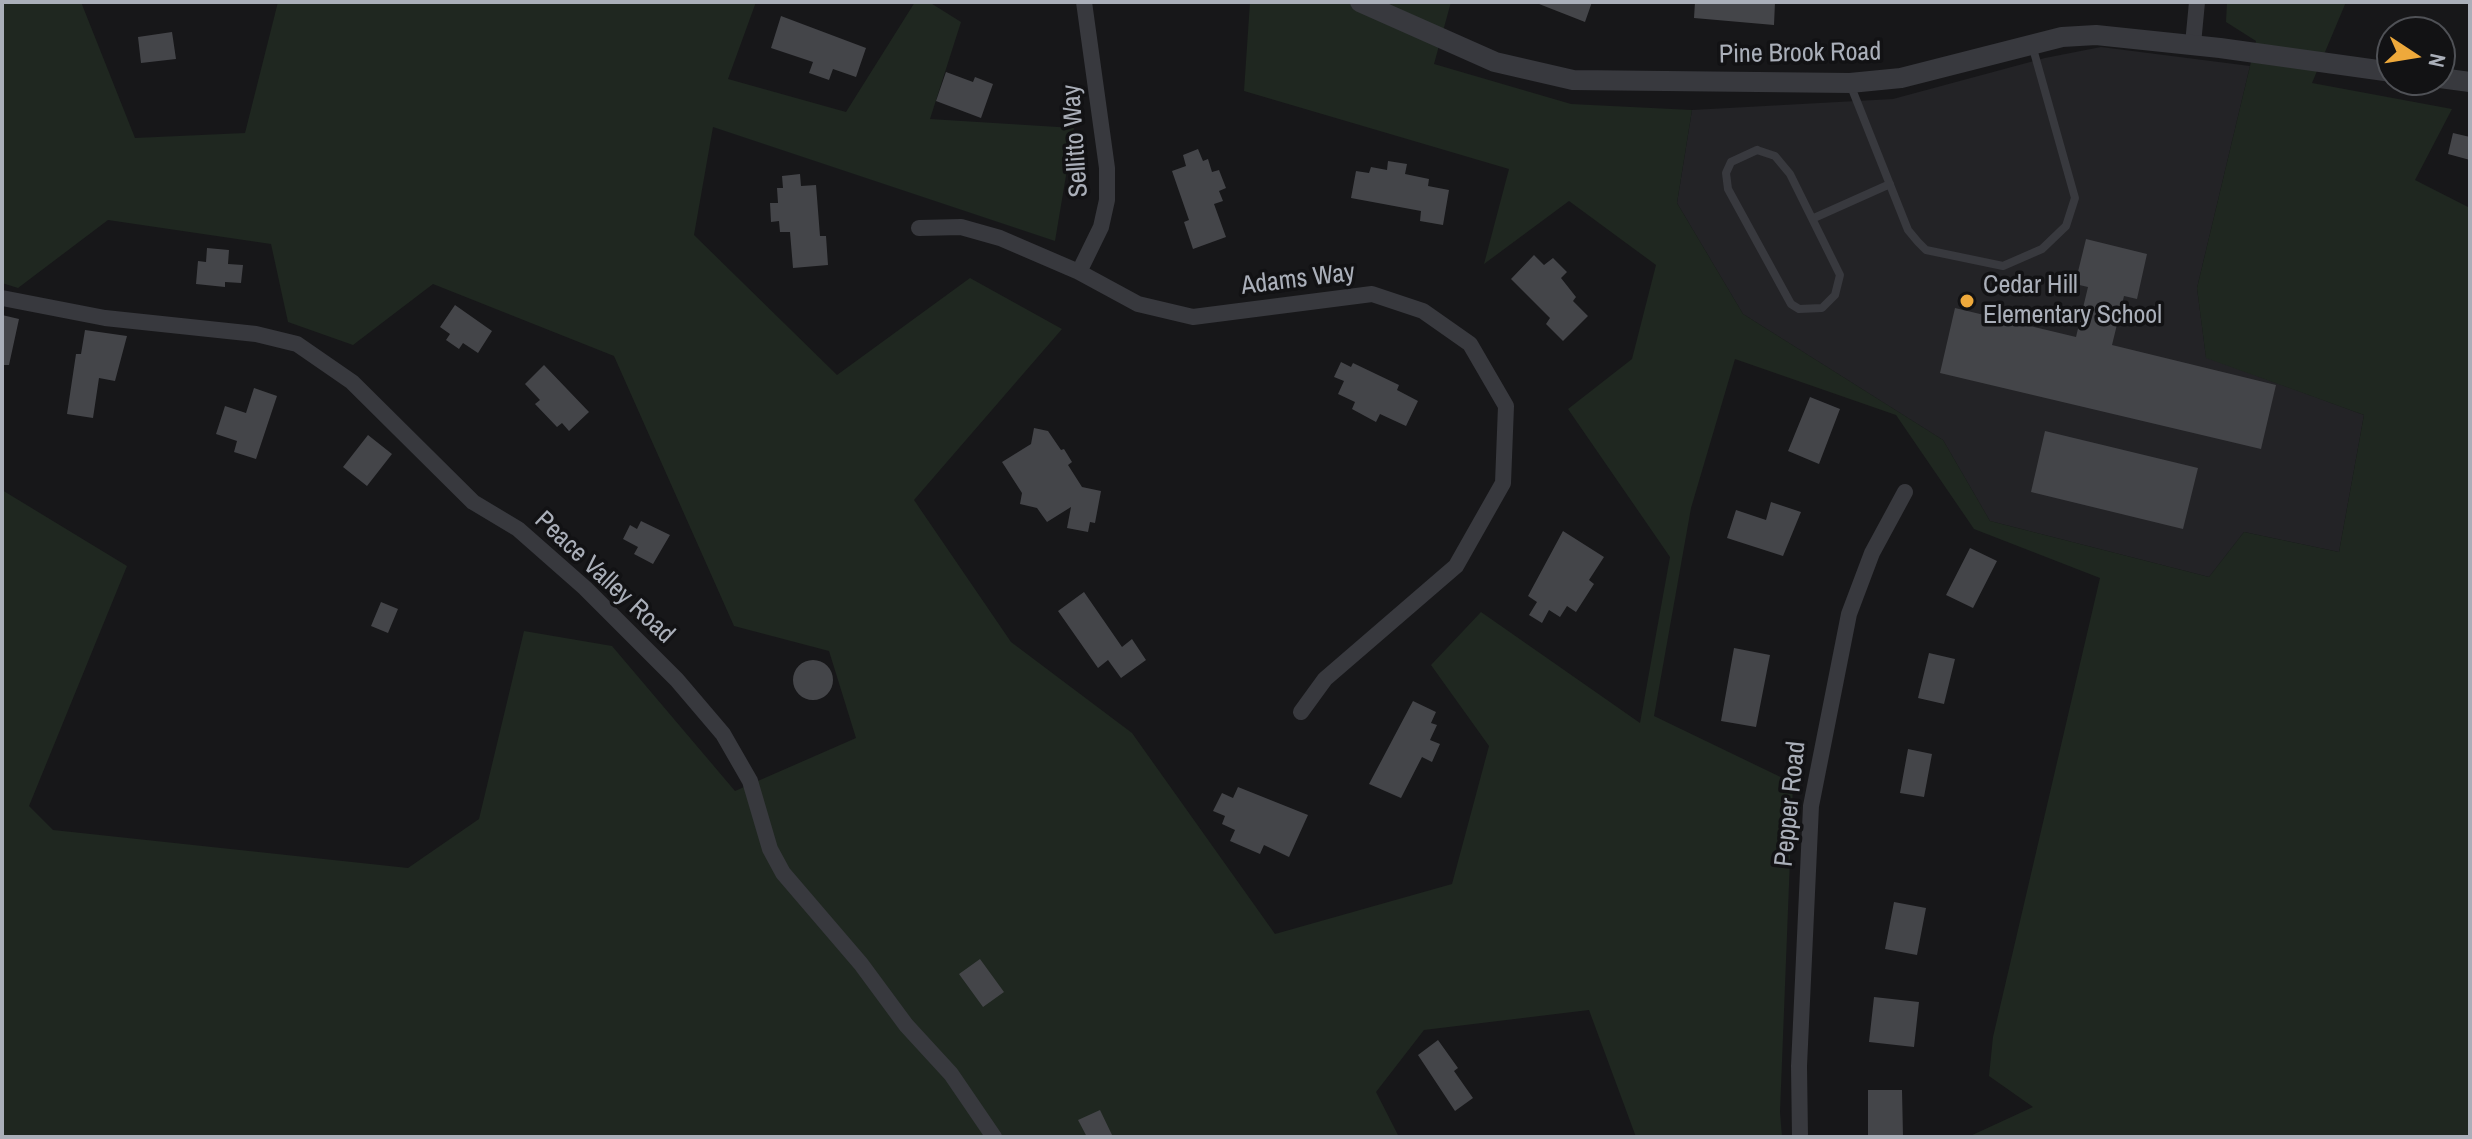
<!DOCTYPE html>
<style>
body{margin:0}
#map{position:relative;width:2472px;height:1139px;overflow:hidden;background:#171719;font-family:"Archivo Narrow",sans-serif}
canvas{display:block}
.frame{position:absolute;inset:0;border:4px solid #aaafb9;pointer-events:none}
.north{position:absolute;left:2376px;top:16px;width:80px;height:80px;box-sizing:border-box;background:#121214;border:2px solid #4f5156;border-radius:50%;rotate:102deg;font-size:22px;font-weight:700;line-height:32px;text-align:center;color:#aaafb9}
.north::after{content:'';display:block;margin:auto;width:28px;height:36px;background:#eea93b;clip-path:polygon(50% 0,100% 100%,50% 72%,0 100%)}
</style>
<div id="map">
<canvas width="2472" height="1139"></canvas>
<div class="frame"></div>
<div class="north">N</div>
</div>
<script>
const ctx = document.querySelector('canvas').getContext('2d');
ctx.lineJoin = 'round';
function fill(path, color) {
  ctx.fillStyle = color;
  ctx.fill(path, 'evenodd');
}
function shape(rows) {
  const path = new Path2D();
  for (const r of rows) {
    if (r.length === 3) {
      path.moveTo(r[0] + r[2], r[1]);
      path.arc(r[0], r[1], r[2], 0, 2 * Math.PI);
      continue;
    }
    path.moveTo(r[0], r[1]);
    for (let i = 2; i < r.length; i += 2) path.lineTo(r[i], r[i + 1]);
  }
  return path;
}
function trace(path, color, width, dash) {
  ctx.strokeStyle = color;
  ctx.lineWidth = width;
  ctx.lineCap = dash ? 'butt' : 'round';
  ctx.setLineDash(dash || []);
  ctx.stroke(path);
}
function drawText(font, color, halo, rows, align = 'center') {
  ctx.font = font + ' "Archivo Narrow",sans-serif';
  ctx.lineWidth = 7;
  ctx.setLineDash([]);
  ctx.textBaseline = 'middle';
  ctx.strokeStyle = halo;
  ctx.fillStyle = color;
  for (const [text, x, y, turn = 0] of rows) {
    ctx.save();
    ctx.translate(x, y);
    ctx.rotate((+turn || 0) * Math.PI / 180);
    ctx.textAlign = isNaN(turn) ? turn : align;
    if (halo) ctx.strokeText(text, 0, 0);
    ctx.fillText(text, 0, 0);
    ctx.restore();
  }
}
fill(shape([
 [2101,47,2250,66,2197,288,2206,357,2364,415,2339,552,2244,532,2209,577,1990,521,1943,440,1743,314,1677,203,1692,110,1893,99,2045,58]
]), '#232326');
fill(shape([
 [2,2,81,2,135,138,245,133,278,2,756,2,728,79,846,112,915,2,929,2,961,22,930,119,1074,128,1055,241,713,127,694,235,837,375,970,278,1062,329,914,500,1011,642,1132,733,1275,934,1452,884,1489,746,1431,665,1481,612,1640,723,1670,557,1568,409,1632,359,1656,265,1569,201,1484,264,1509,169,1244,91,1250,2,1451,2,1434,64,1571,104,1692,110,1677,203,1743,314,1943,440,1990,521,2209,577,2244,532,2339,552,2364,415,2206,358,2197,288,2256,41,2226,22,2227,2,2346,2,2312,83,2452,109,2415,180,2470,208,2470,1137,1968,1137,2033,1107,1989,1076,1993,1037,2100,578,1974,529,1896,415,1735,359,1691,508,1654,716,1793,783,1780,1112,1782,1137,1636,1137,1589,1010,1424,1030,1376,1092,1399,1137,2,1137,2,490,127,566,29,806,53,830,408,868,479,819,524,631,612,646,735,791,856,738,829,651,734,626,614,356,433,284,353,345,288,322,271,244,108,220,18,288,2,283]
]), '#1f2720');
fill(shape([
 [1534,2,1592,2,1585,22],
 [1695,2,1775,2,1774,25,1694,18],
 [781,16,866,48,856,77,833,69,829,80,809,73,813,62,771,48],
 [172,32,176,59,141,63,138,37],
 [946,72,973,82,975,77,993,84,981,118,936,101],
 [2453,133,2470,137,2470,160,2448,154],
 [1198,149,1203,161,1208,159,1212,172,1219,170,1226,188,1219,191,1223,201,1214,204,1226,237,1193,249,1184,222,1189,220,1172,171,1186,166,1183,155],
 [1388,161,1407,164,1405,174,1429,179,1428,186,1449,190,1443,225,1420,221,1421,211,1351,198,1356,171,1369,173,1371,167,1387,170],
 [800,174,801,186,816,185,820,236,826,236,828,265,793,268,790,232,780,232,779,221,771,222,770,203,778,203,777,188,783,188,782,176],
 [2086,239,2147,254,2137,299,2124,296,2112,345,2276,385,2261,449,1940,373,1955,308,2076,337,2088,287,2075,284],
 [207,248,229,250,228,264,243,265,241,283,225,282,225,287,196,284,198,261,206,262],
 [1534,255,1544,265,1553,258,1567,272,1561,278,1576,297,1573,301,1588,316,1563,341,1546,324,1550,318,1511,279],
 [455,305,492,331,478,353,463,343,459,349,446,340,450,334,440,327],
 [2,315,19,319,9,365,2,365],
 [85,330,127,336,115,381,99,378,93,418,67,414,76,354,81,354],
 [1341,362,1351,367,1353,363,1399,385,1397,390,1418,401,1406,426,1380,414,1376,422,1352,409,1355,402,1338,394,1344,381,1334,377],
 [544,365,589,412,569,431,562,423,557,427,535,404,540,400,525,384],
 [254,388,277,396,256,459,234,452,237,441,216,434,225,406,246,413],
 [1810,397,1840,409,1819,464,1788,451],
 [1034,428,1048,431,1061,450,1064,449,1072,462,1068,465,1082,487,1101,491,1095,523,1090,522,1088,532,1067,528,1071,507,1047,522,1037,508,1020,504,1022,493,1002,462,1031,444],
 [2045,431,2198,468,2183,529,2031,492],
 [368,435,392,454,367,486,343,467],
 [1771,502,1801,512,1783,556,1727,538,1736,510,1766,520],
 [641,521,670,535,653,564,634,554,638,547,623,539,630,525,637,529],
 [1563,531,1604,557,1589,580,1594,584,1576,612,1567,606,1560,617,1549,610,1542,623,1529,615,1537,602,1528,596],
 [1970,548,1997,561,1973,608,1946,595],
 [1084,592,1122,647,1132,639,1146,660,1121,678,1108,660,1098,668,1058,611],
 [381,602,398,609,388,633,371,626],
 [1734,648,1770,655,1756,727,1721,721],
 [1929,653,1955,659,1944,704,1918,698],
 [813,680,20],
 [1413,701,1436,712,1431,723,1437,725,1430,740,1440,744,1432,762,1422,757,1401,798,1369,784],
 [1908,749,1932,754,1924,797,1900,793],
 [1238,787,1308,815,1289,857,1264,845,1260,854,1230,841,1235,830,1222,824,1225,816,1213,811,1222,793,1233,798],
 [1894,902,1926,908,1917,955,1885,949],
 [980,959,1004,992,983,1007,959,974],
 [1874,997,1919,1002,1914,1047,1869,1042],
 [1438,1040,1458,1068,1454,1071,1473,1098,1455,1111,1418,1055],
 [1868,1090,1902,1090,1903,1137,1868,1137],
 [1100,1110,1113,1137,1087,1137,1078,1120]
]), '#444549');
trace(shape([
 [1850,84,1908,230,1918,242,1926,250,2003,266,2042,249,2066,226,2075,198,2032,45],
 [1757,150,1775,156,1790,174,1840,275,1835,295,1822,308,1799,309,1791,304,1728,189,1726,173,1731,162,1757,150],
 [1814,218,1890,184]
]), '#38393e', 8);
trace(shape([
 [2193,44,2197,2],
 [919,228,961,227,1000,238,1079,272,1138,304,1193,317,1372,294,1423,311,1470,344,1506,406,1503,483,1456,566,1325,679,1301,712],
 [1079,272,1101,227,1107,200,1107,168,1084,2],
 [2,298,105,318,256,334,297,344,352,382,473,502,518,529,585,588,677,680,723,734,750,781,770,849,783,873,861,964,906,1025,951,1074,994,1137],
 [1800,1137,1799,1066,1811,806,1849,614,1872,553,1905,492]
]), '#38393e', 16);
trace(shape([
 [1360,2,1495,62,1573,80,1850,83,1901,78,2062,37,2096,35,2220,48,2392,72],
 [2440,78,2470,82]
]), '#38393e', 20);
for (const [x, y, r, color] of [
 [1967,301,8,"#eea93b"]
]) {
  const dot = new Path2D();
  dot.arc(x, y, r, 0, 2 * Math.PI);
  ctx.fillStyle = color;
  ctx.fill(dot);
  trace(dot, '#121214', 3);
}
drawText('26px', '#aaafb9', '#121214', [
 ["Pine Brook Road",1800,54,-1],
 ["Sellitto Way",1076,141,-94],
 ["Adams Way",1298,280,-7],
 ["Peace Valley Road",604,578,43],
 ["Pepper Road",1791,804,-84]
]);
drawText('26px', '#aaafb9', '#121214', [
 ["Cedar Hill",1983,286],
 ["Elementary School",1983,316]
], 'left');
</script>
